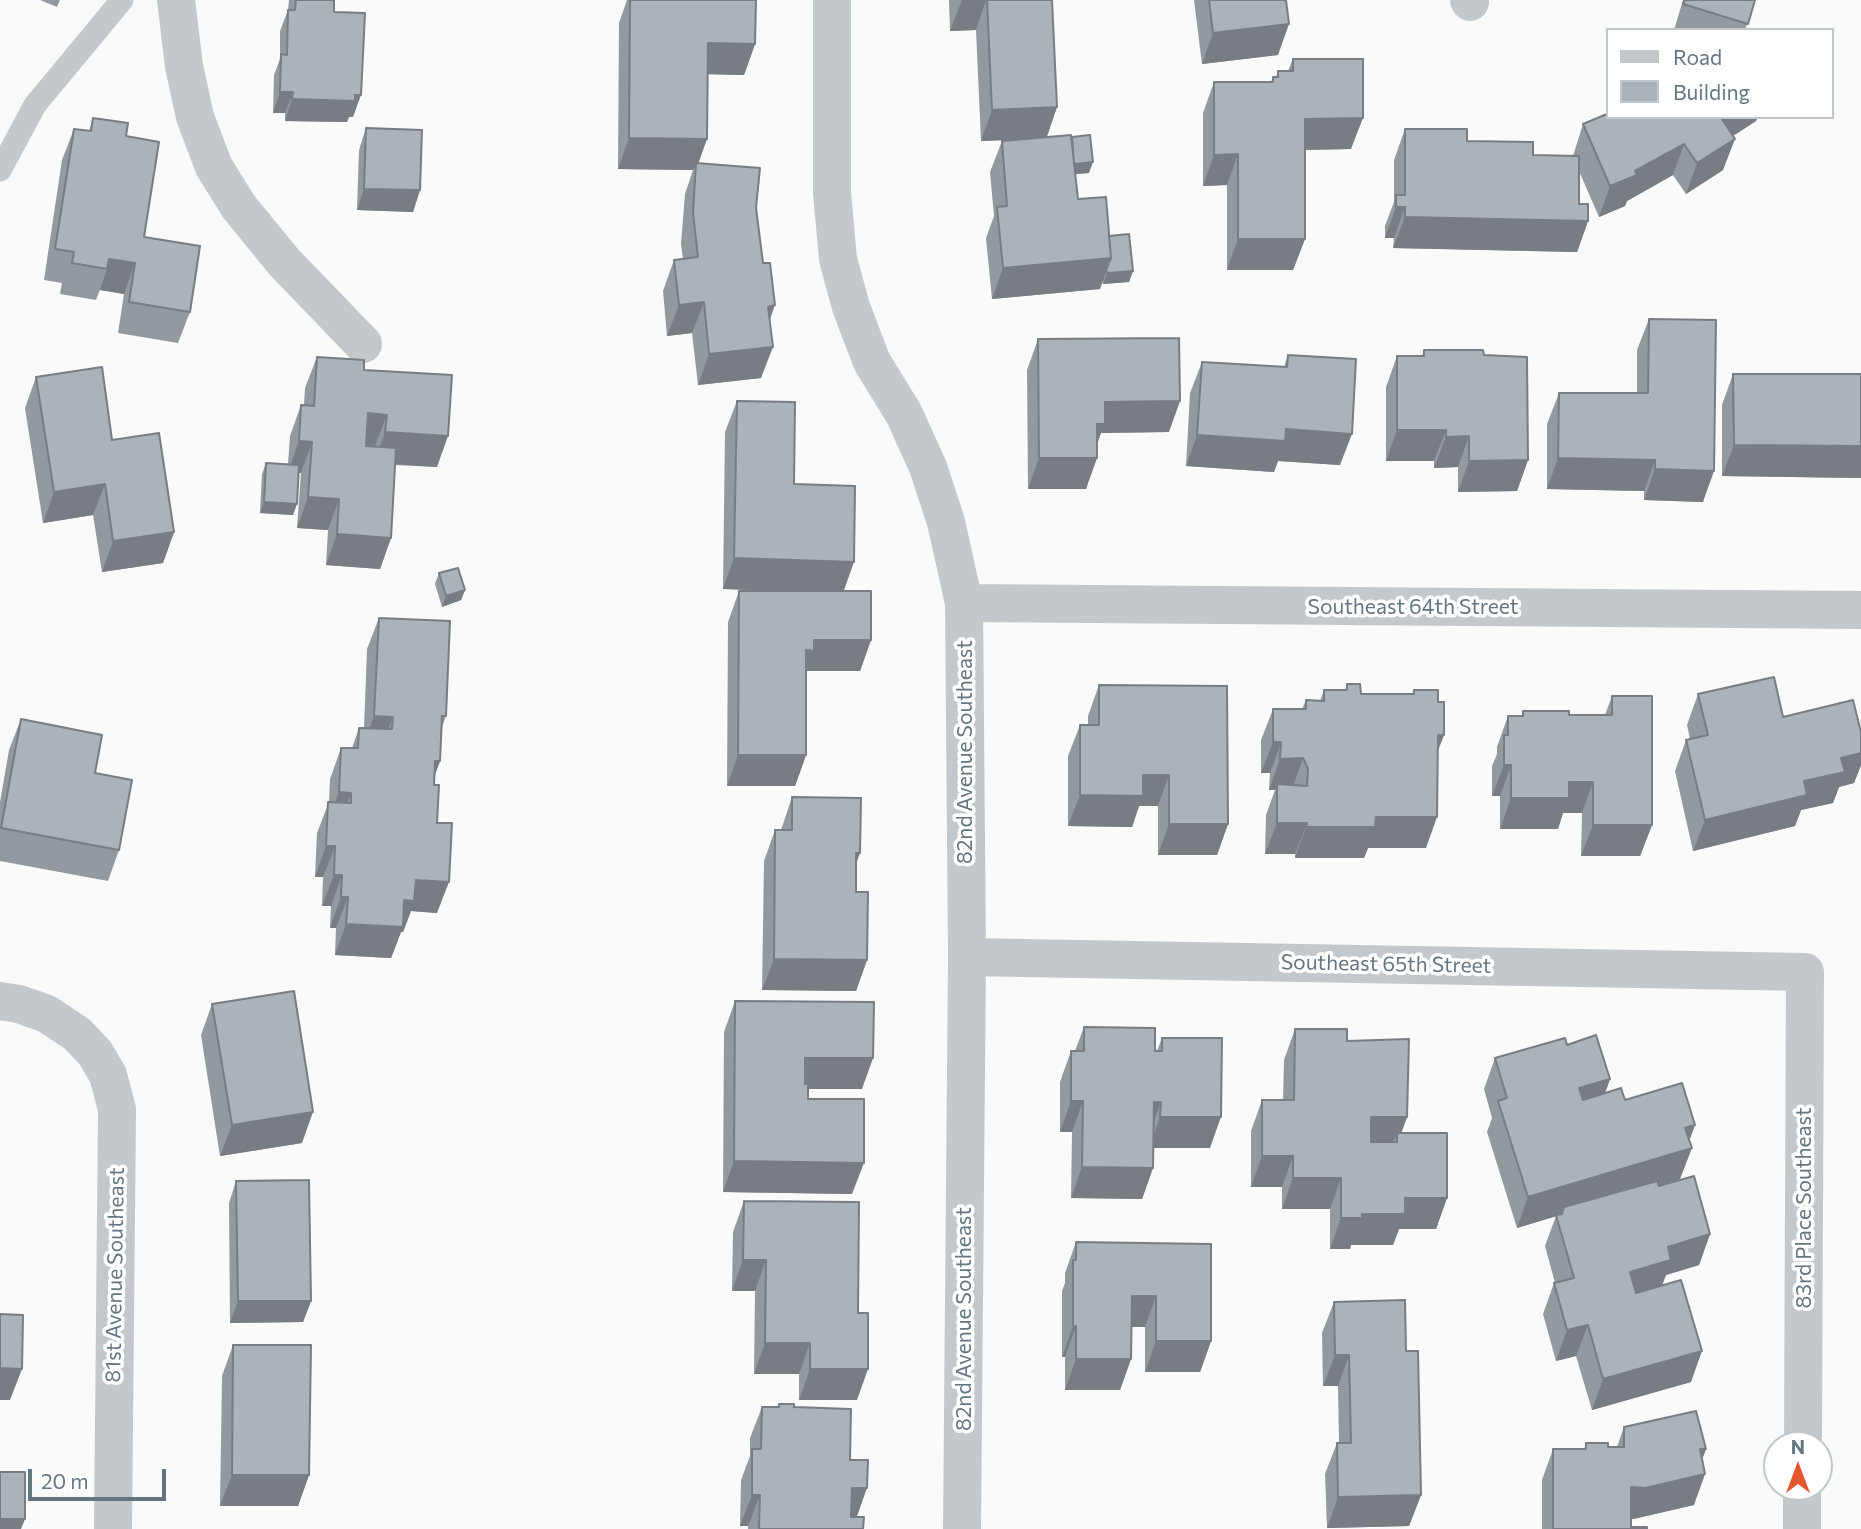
<!DOCTYPE html>
<style>
body{margin:0}
#map{position:relative;width:1861px;height:1529px;overflow:hidden;background:#fafaf8;font-family:Commissioner,sans-serif}
canvas{display:block}
.legend{position:absolute;left:1606px;top:28px;width:228px;height:91px;box-sizing:border-box;background:#fff;border:2px solid #c1c8cd;margin:0;padding:9px 12px;list-style:none;font-size:21px;color:#657683}
.legend li{display:flex;align-items:center;gap:14px;height:35px}
.legend b{width:35px;border:2px solid #c1c8cd}
.north{position:absolute;left:1763px;top:1431px;width:70px;height:70px;box-sizing:border-box;background:#fff;border:2px solid #c1c8cd;border-radius:50%;rotate:0deg;font-size:19px;font-weight:700;line-height:28px;text-align:center;color:#657683}
.north::after{content:'';display:block;margin:auto;width:24px;height:32px;background:#e4572e;clip-path:polygon(50% 0,100% 100%,50% 72%,0 100%)}
.scale{position:absolute;left:28px;top:1469px;width:138px;height:32px;box-sizing:border-box;border:4px solid #657683;border-top:0;padding-left:9px;font-size:21px;line-height:24px;white-space:nowrap;color:#657683;-webkit-text-stroke:5px #fff;paint-order:stroke}
</style>
<div id="map">
<canvas width="1861" height="1529"></canvas>
<ul class="legend">
<li><b style="height:9px;background:#c3c8cc"></b>Road</li>
<li><b style="height:19px;background:#aab3b9"></b>Building</li>
</ul>
<div class="north">N</div>
<div class="scale">20 m</div>
</div>
<script>
const ctx = document.querySelector('canvas').getContext('2d');
ctx.lineJoin = 'round';
function shape(rows) {
  const path = new Path2D();
  for (const r of rows) {
    path.moveTo(r[0], r[1]);
    for (let i = 2; i < r.length; i += 2) path.lineTo(r[i], r[i + 1]);
  }
  return path;
}
function trace(path, color, width, dash) {
  ctx.strokeStyle = color;
  ctx.lineWidth = width;
  ctx.lineCap = dash ? 'butt' : 'round';
  ctx.setLineDash(dash || []);
  ctx.stroke(path);
}
function fill(path, color) {
  ctx.fillStyle = color;
  ctx.fill(path, 'evenodd');
}
function drawText(font, color, halo, rows, align = 'center') {
  ctx.font = font + ' Commissioner,sans-serif';
  ctx.lineWidth = 7;
  ctx.setLineDash([]);
  ctx.textBaseline = 'middle';
  ctx.strokeStyle = halo;
  ctx.fillStyle = color;
  for (const [text, x, y, turn = 0] of rows) {
    ctx.save();
    ctx.translate(x, y);
    ctx.rotate((+turn || 0) * Math.PI / 180);
    ctx.textAlign = isNaN(turn) ? turn : align;
    if (halo) ctx.strokeText(text, 0, 0);
    ctx.fillText(text, 0, 0);
    ctx.restore();
  }
}
trace(shape([
 [0,170,35,105,122,0]
]), '#c3c8cc', 23);
trace(shape([
 [176,0,184,66,195,117,214,167,239,207,284,262,363,344],
 [832,0,832,193,838,259,851,307,872,362,904,414,928,467,946,522,964,603,967,957,962,1529],
 [1469,0,1470,2],
 [964,603,1861,610],
 [967,957,1805,972,1803,1445],
 [0,1001,19,1004,47,1014,77,1034,95,1053,108,1075,117,1109,113,1529],
 [1802,1529,1802,1487]
]), '#c3c8cc', 38);
fill(shape([
 [40,0,60,0,57,7],
 [289,0,334,0,334,12,353,117,349,117,347,122,285,121,285,113,273,113,274,75,280,59,280,31,288,10],
 [627,0,756,0,755,44,744,75,708,74,707,139,698,163,756,208,769,321,761,378,698,385,692,333,667,336,663,291,674,260,683,259,681,244,685,194,693,170,618,169,619,23],
 [949,0,1052,0,1057,107,1047,137,1072,137,1089,173,1075,174,1078,199,1109,236,1133,271,1129,282,1103,284,1102,281,1100,289,992,299,986,238,994,216,990,172,1002,141,1015,140,981,141,976,30,950,31],
 [1194,0,1286,0,1278,55,1202,64],
 [1683,0,1755,0,1745,30,1674,30],
 [1293,59,1351,149,1305,150,1305,239,1293,270,1227,270,1227,185,1203,186,1203,113,1214,82,1271,82,1273,77,1276,77,1278,71,1288,71],
 [1607,117,1758,117,1756,121,1733,136,1723,170,1686,194,1673,175,1627,201,1625,206,1599,217,1579,171,1579,204,1588,221,1577,252,1393,248,1394,238,1385,238,1385,226,1394,202,1394,160,1405,129,1467,141,1533,155,1573,156,1583,124],
 [93,118,126,136,144,237,190,312,178,343,118,333,124,294,100,290,96,300,60,294,62,283,44,280,62,160,74,129,89,131],
 [366,128,420,190,413,212,357,210,359,150],
 [1649,319,1703,502,1644,500,1644,491,1547,489,1547,424,1559,393,1637,393,1637,350],
 [1038,339,1169,432,1101,433,1097,444,1086,489,1028,489,1027,370],
 [1424,350,1484,355,1528,460,1517,491,1458,492,1458,467,1434,468,1434,461,1386,461,1386,387,1397,356,1422,356],
 [1288,355,1340,465,1278,461,1274,472,1186,466,1190,393,1202,362,1284,367],
 [317,357,364,370,437,467,395,465,391,538,380,569,326,565,328,530,297,528,301,473,299,472,293,515,260,513,262,474,266,463,288,464,290,436,301,405,304,405,305,388],
 [1733,374,1861,374,1861,478,1722,476,1722,405],
 [36,377,112,440,174,532,163,563,102,572,93,515,43,523,25,408],
 [737,401,794,484,843,591,871,640,860,671,807,671,806,755,795,786,727,786,728,622,739,591,782,591,723,589,725,432],
 [439,573,465,590,461,600,442,607,435,584],
 [379,618,446,716,441,730,440,761,434,776,434,785,437,823,437,913,411,911,403,932,401,932,391,958,335,955,336,928,330,928,331,906,322,906,323,877,315,877,317,833,329,802,330,779,341,748,352,748,359,728,364,728,367,649],
 [1347,684,1361,694,1412,694,1414,690,1438,702,1444,735,1438,750,1426,848,1368,848,1364,858,1295,858,1295,854,1265,854,1266,815,1275,790,1269,790,1270,773,1261,773,1261,740,1273,709,1302,709,1306,700,1320,701,1324,690,1345,690],
 [1099,685,1228,824,1217,855,1158,855,1158,806,1139,806,1132,827,1068,826,1068,756,1080,725,1088,725,1088,716],
 [1698,694,1783,717,1861,732,1861,765,1854,783,1839,787,1833,803,1801,810,1795,826,1693,851,1675,771,1686,740,1690,739,1687,725],
 [1612,696,1652,825,1640,856,1581,856,1582,813,1563,813,1558,829,1500,829,1500,796,1492,796,1492,766,1497,754,1497,747,1508,716,1522,716,1523,711,1569,715,1605,715],
 [21,719,95,773,119,850,108,881,0,861,0,802,9,750],
 [792,797,856,864,856,892,867,960,856,991,762,990,764,861,775,830,781,830],
 [735,1001,862,1089,808,1089,808,1099,852,1194,723,1192,724,1032],
 [212,1004,302,1143,220,1156,201,1035],
 [1084,1027,1155,1051,1157,1051,1162,1038,1210,1148,1154,1148,1153,1168,1142,1199,1071,1198,1072,1132,1060,1132,1060,1082,1071,1051,1075,1051],
 [1295,1029,1347,1041,1407,1117,1401,1133,1447,1198,1436,1229,1399,1229,1393,1245,1351,1245,1350,1249,1330,1249,1330,1209,1282,1209,1282,1187,1251,1187,1251,1131,1262,1100,1283,1100,1284,1060],
 [1567,1045,1610,1079,1605,1093,1625,1100,1689,1141,1680,1179,1658,1186,1710,1234,1699,1265,1666,1275,1662,1285,1691,1382,1592,1410,1576,1356,1556,1361,1543,1314,1554,1283,1555,1283,1545,1246,1556,1216,1517,1228,1487,1132,1492,1118,1484,1089,1495,1058],
 [236,1181,311,1301,303,1322,230,1323,229,1203],
 [744,1201,857,1400,799,1400,799,1374,754,1374,755,1291,732,1291,733,1232],
 [1076,1242,1211,1244,1211,1341,1200,1372,1145,1372,1145,1327,1131,1327,1131,1359,1120,1390,1065,1390,1065,1357,1062,1357,1062,1291,1065,1283,1065,1273],
 [1334,1302,1406,1351,1421,1495,1409,1526,1327,1528,1325,1474,1337,1443,1339,1443,1338,1386,1323,1386,1322,1333],
 [233,1345,309,1475,298,1506,220,1506,222,1376],
 [779,1404,794,1407,850,1460,857,1517,863,1529,748,1529,748,1526,740,1526,741,1480,750,1456,750,1438,762,1407,778,1407],
 [1624,1427,1706,1449,1702,1459,1694,1505,1631,1519,1631,1527,1647,1529,1542,1529,1542,1480,1553,1449,1584,1449,1586,1443,1608,1447,1617,1447]
]), '#929a9f');
fill(shape([
 [962,0,986,0,976,30,950,31],
 [1289,24,1278,55,1202,64,1213,33],
 [708,43,755,44,744,75,696,74],
 [280,92,293,92,285,113,273,113],
 [361,95,353,117,349,117,347,122,285,121,292,99],
 [1057,107,1046,138,981,141,992,110],
 [1726,117,1758,117,1756,121,1711,150,1722,119],
 [1363,118,1351,149,1294,150,1305,119],
 [629,138,707,139,696,170,696,163,693,170,618,169],
 [1735,139,1723,170,1686,194,1697,163],
 [1684,144,1673,175,1627,201,1625,206,1599,217,1610,186],
 [1238,154,1227,185,1203,186,1214,155],
 [1093,162,1089,173,1065,175,1069,164],
 [364,189,420,190,413,212,357,210],
 [1396,207,1405,207,1394,238,1385,238],
 [1405,217,1588,221,1577,252,1393,248],
 [1238,239,1305,239,1293,270,1227,270],
 [1111,258,1100,289,992,299,1003,268],
 [109,259,135,263,124,294,100,290,107,269],
 [1133,271,1129,282,1103,284,1107,273],
 [704,302,692,333,667,336,679,305],
 [775,305,764,336,768,307],
 [773,347,761,378,698,385,709,354],
 [1180,401,1169,432,1101,433,1093,455,1086,455,1105,402],
 [368,413,387,415,375,446,357,444],
 [1286,429,1352,434,1340,465,1278,461,1274,472,1186,466,1197,435],
 [1397,430,1446,430,1434,461,1386,461],
 [385,432,448,436,437,467,374,463],
 [1469,436,1458,467,1434,468,1446,437],
 [299,441,312,442,301,473,288,472],
 [1734,445,1861,446,1861,478,1722,476],
 [1039,458,1097,458,1086,489,1028,489],
 [1558,458,1655,460,1644,491,1547,489],
 [1528,460,1517,491,1458,492,1469,461],
 [1655,469,1714,471,1703,502,1644,500],
 [105,484,93,515,43,523,54,492],
 [308,497,339,499,328,530,297,528],
 [264,502,297,504,293,515,260,513],
 [174,532,163,563,102,572,113,541],
 [337,534,391,538,380,569,326,565],
 [734,558,854,562,843,593,723,589],
 [465,590,461,600,442,607,446,596],
 [814,640,871,640,860,671,807,671,806,650],
 [374,716,393,717,381,748,363,747],
 [1438,735,1444,735,1432,766],
 [1273,742,1281,742,1270,773,1261,773],
 [1861,753,1861,765,1854,783,1839,787,1833,803,1801,810,1795,826,1693,851,1705,820,1804,781,1841,758],
 [738,755,806,755,795,786,727,786],
 [1303,758,1292,789,1277,784,1275,790,1269,790,1280,759],
 [435,761,440,761,429,792],
 [1504,765,1511,765,1500,796,1492,796],
 [1143,775,1169,775,1158,806,1139,806,1132,827,1068,826,1080,795],
 [1569,782,1593,782,1582,813,1563,813,1558,829,1500,829,1511,798],
 [339,792,351,793,340,824,328,823],
 [1376,817,1437,817,1426,848,1368,848,1364,858,1295,858,1306,827],
 [1277,823,1307,823,1295,854,1265,854],
 [1169,824,1228,824,1217,855,1158,855],
 [1593,825,1652,825,1640,856,1581,856],
 [326,846,335,846,323,877,315,877],
 [856,853,860,853,849,884],
 [334,875,342,875,331,906,322,906],
 [416,880,449,882,437,913,411,911,403,932,401,932,391,958,335,955,346,924,404,900],
 [341,897,348,897,336,928,330,928],
 [774,959,867,960,856,991,762,990],
 [805,1058,873,1058,862,1089,794,1089],
 [1610,1079,1599,1110,1568,1119,1579,1088],
 [1071,1101,1083,1101,1072,1132,1060,1132],
 [1154,1102,1161,1102,1149,1133],
 [313,1112,302,1143,220,1156,232,1125],
 [1160,1117,1221,1117,1210,1148,1149,1148],
 [1371,1117,1407,1117,1396,1148,1397,1133,1391,1148,1360,1148],
 [1695,1125,1686,1150,1692,1148,1680,1179,1517,1228,1528,1197,1685,1128],
 [1262,1156,1293,1156,1282,1187,1251,1187],
 [734,1161,864,1163,852,1194,723,1192],
 [1082,1167,1153,1168,1142,1199,1071,1198],
 [1293,1178,1341,1178,1330,1209,1282,1209],
 [1405,1198,1447,1198,1436,1229,1399,1229,1393,1245,1351,1245,1350,1249,1330,1249,1341,1218,1362,1214],
 [1710,1234,1699,1265,1666,1275,1660,1291,1619,1303,1630,1272,1668,1247],
 [743,1260,766,1260,755,1291,732,1291],
 [1132,1296,1156,1296,1145,1327,1120,1327],
 [238,1301,311,1301,303,1322,230,1323],
 [1588,1325,1576,1356,1556,1361,1567,1330],
 [1073,1326,1076,1326,1065,1357,1062,1357],
 [1156,1341,1211,1341,1200,1372,1145,1372],
 [765,1343,810,1343,799,1374,754,1374],
 [1702,1351,1691,1382,1592,1410,1603,1379],
 [1335,1355,1349,1355,1338,1386,1323,1386],
 [1076,1359,1131,1359,1120,1390,1065,1390],
 [0,1368,22,1369,10,1400,0,1400],
 [810,1369,868,1369,857,1400,799,1400],
 [1700,1449,1706,1449,1696,1476,1705,1474,1694,1505,1634,1519,1620,1518,1631,1487],
 [232,1475,309,1475,298,1506,220,1506],
 [852,1488,867,1488,856,1519,841,1519],
 [752,1495,760,1495,748,1526,740,1526],
 [1421,1495,1409,1526,1327,1528,1338,1497],
 [0,1519,25,1519,21,1529,0,1529]
]), '#777d82');
const building = shape([
 [296,0,334,0,334,12,365,13,361,95,355,95,355,101,292,99,293,92,280,92,281,54,287,55,288,10,295,10,296,0],
 [630,0,756,0,755,44,708,43,707,139,629,138,630,0],
 [987,0,1052,0,1057,107,992,110,987,0],
 [1209,0,1286,0,1289,24,1213,33,1209,0],
 [1685,0,1755,0,1748,24,1683,4,1685,0],
 [1293,59,1363,59,1363,118,1305,119,1305,239,1238,239,1238,154,1214,155,1214,82,1273,82,1273,77,1278,77,1278,71,1293,71,1293,59],
 [1607,114,1607,117,1726,117,1722,119,1735,139,1697,163,1684,144,1635,171,1637,175,1610,186,1583,124,1607,114],
 [93,118,128,123,126,136,159,142,144,237,200,246,190,312,129,302,135,263,109,259,107,269,72,263,74,252,55,249,74,129,91,131,93,118],
 [366,128,422,130,420,190,364,189,366,128],
 [1405,129,1467,129,1467,141,1533,142,1533,155,1579,156,1579,204,1588,204,1588,221,1405,217,1405,207,1396,207,1396,195,1405,195,1405,129],
 [1071,135,1078,199,1106,197,1111,258,1003,268,997,207,1007,206,1002,141,1071,135],
 [1090,135,1093,162,1074,164,1072,137,1090,135],
 [696,163,760,168,756,208,763,263,770,263,775,305,768,307,773,347,709,354,704,302,679,305,674,260,698,257,693,213,696,163],
 [1129,234,1133,271,1107,273,1106,270,1111,258,1109,236,1129,234],
 [1649,319,1716,320,1714,471,1655,469,1655,460,1558,458,1559,393,1648,393,1649,319],
 [1179,338,1180,401,1105,402,1105,424,1097,424,1097,458,1039,458,1038,339,1179,338],
 [1424,350,1483,350,1484,355,1527,357,1528,460,1469,461,1469,436,1446,437,1446,430,1397,430,1397,356,1424,356,1424,350],
 [1288,355,1356,359,1352,434,1286,429,1285,441,1197,435,1202,362,1287,367,1288,355],
 [317,357,364,360,364,370,452,375,448,436,385,432,387,415,368,413,366,446,396,448,391,538,337,534,339,499,308,497,312,442,299,441,301,405,314,406,317,357],
 [102,367,112,440,159,433,174,532,113,541,105,484,54,492,36,377,102,367],
 [1733,374,1861,374,1861,446,1734,445,1733,374],
 [737,401,795,402,794,484,855,486,854,562,734,558,737,401],
 [266,463,299,465,297,504,264,502,266,463],
 [458,568,465,590,446,596,439,573,458,568],
 [739,591,871,591,871,640,814,640,814,651,806,650,806,755,738,755,739,591],
 [379,618,450,621,446,716,442,716,440,761,435,761,434,785,439,785,437,823,452,823,449,882,416,880,414,901,404,900,403,927,346,924,348,897,341,897,342,875,334,875,335,846,326,846,328,802,351,803,351,793,339,792,341,748,358,748,359,728,392,729,393,717,374,716,379,618],
 [1774,677,1783,717,1853,700,1861,732,1861,753,1841,758,1845,772,1804,781,1807,795,1705,820,1686,740,1708,735,1698,694,1774,677],
 [1347,684,1360,684,1361,694,1414,694,1414,690,1438,690,1438,702,1444,702,1444,735,1438,735,1437,817,1376,817,1375,827,1306,827,1307,823,1277,823,1277,784,1307,786,1308,769,1303,758,1280,759,1281,742,1273,742,1273,709,1306,709,1306,700,1324,701,1324,690,1347,690,1347,684],
 [1099,685,1227,686,1228,824,1169,824,1169,775,1143,775,1143,796,1080,795,1080,725,1099,725,1099,685],
 [1612,696,1652,696,1652,825,1593,825,1593,782,1569,782,1569,798,1511,798,1511,765,1504,765,1504,735,1508,735,1508,716,1523,716,1523,711,1569,711,1569,715,1612,715,1612,696],
 [21,719,102,735,95,773,132,780,119,850,1,828,21,719],
 [792,797,861,798,860,853,856,853,856,892,868,892,867,960,774,959,775,830,792,830,792,797],
 [294,991,313,1112,232,1125,212,1004,294,991],
 [735,1001,874,1002,873,1058,805,1058,805,1084,808,1084,808,1099,864,1099,864,1163,734,1161,735,1001],
 [1084,1027,1155,1028,1155,1051,1162,1051,1162,1038,1222,1038,1221,1117,1160,1117,1161,1102,1154,1102,1153,1168,1082,1167,1083,1101,1071,1101,1071,1051,1084,1051,1084,1027],
 [1295,1029,1347,1029,1347,1041,1409,1039,1407,1117,1371,1117,1371,1142,1397,1142,1397,1133,1447,1133,1447,1198,1405,1198,1405,1214,1362,1214,1362,1218,1341,1218,1341,1178,1293,1178,1293,1156,1262,1156,1262,1100,1294,1100,1295,1029],
 [1596,1035,1610,1079,1579,1088,1583,1100,1621,1088,1625,1100,1682,1083,1695,1125,1685,1128,1692,1148,1528,1197,1498,1101,1507,1098,1495,1058,1565,1038,1567,1045,1596,1035],
 [1694,1176,1710,1234,1668,1247,1671,1260,1630,1272,1636,1293,1681,1280,1702,1351,1603,1379,1588,1325,1567,1330,1554,1283,1574,1278,1556,1215,1562,1214,1564,1207,1657,1181,1659,1186,1694,1176],
 [309,1180,311,1301,238,1301,236,1181,309,1180],
 [744,1201,859,1202,858,1313,868,1313,868,1369,810,1369,810,1343,765,1343,766,1260,743,1260,744,1201],
 [1076,1242,1211,1244,1211,1341,1156,1341,1156,1296,1132,1296,1131,1359,1076,1359,1076,1326,1073,1326,1073,1260,1076,1260,1076,1242],
 [1405,1300,1406,1351,1418,1351,1421,1495,1338,1497,1337,1443,1351,1443,1349,1355,1335,1355,1334,1302,1405,1300],
 [0,1314,23,1315,22,1369,0,1368,0,1314],
 [233,1345,311,1345,309,1475,232,1475,233,1345],
 [779,1404,794,1404,794,1407,851,1409,850,1460,868,1460,867,1488,852,1488,851,1517,864,1517,863,1529,759,1529,760,1495,752,1495,752,1449,761,1449,762,1407,779,1407,779,1404],
 [1696,1411,1706,1449,1700,1449,1705,1474,1645,1488,1631,1487,1631,1527,1647,1527,1647,1529,1553,1529,1553,1449,1586,1449,1586,1443,1608,1443,1608,1447,1624,1447,1624,1427,1696,1411],
 [0,1472,25,1472,25,1519,0,1519,0,1472]
]);
fill(building, '#aab3b9');
trace(building, '#777d82', 2);
drawText('21px', '#657683', '#fff', [
 ["Southeast 64th Street",1413,607],
 ["82nd Avenue Southeast",965,752,-90],
 ["Southeast 65th Street",1386,964,1],
 ["83rd Place Southeast",1804,1208,-90],
 ["81st Avenue Southeast",115,1275,-89],
 ["82nd Avenue Southeast",964,1319,-90]
]);
</script>
